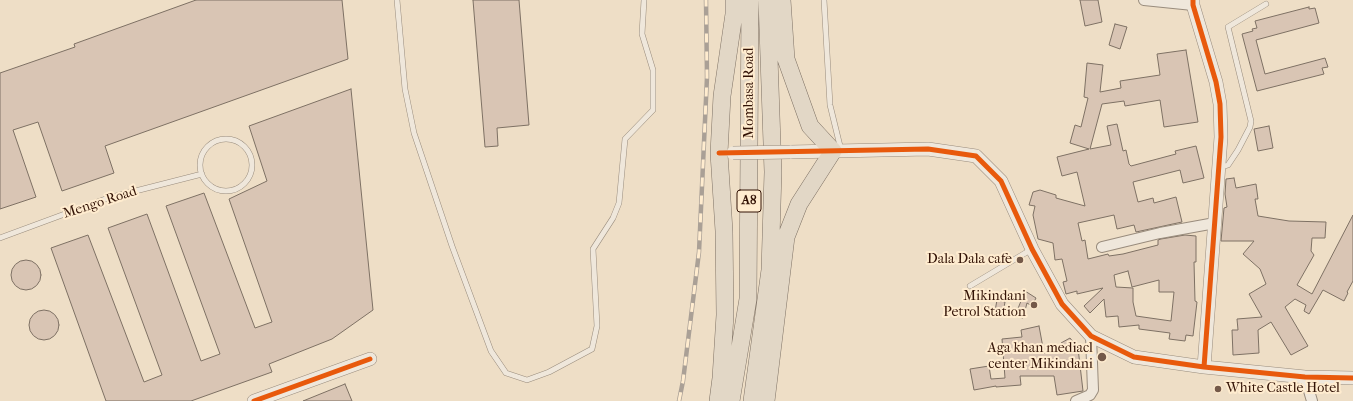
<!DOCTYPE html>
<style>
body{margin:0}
canvas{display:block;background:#eedec6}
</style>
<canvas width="1353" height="401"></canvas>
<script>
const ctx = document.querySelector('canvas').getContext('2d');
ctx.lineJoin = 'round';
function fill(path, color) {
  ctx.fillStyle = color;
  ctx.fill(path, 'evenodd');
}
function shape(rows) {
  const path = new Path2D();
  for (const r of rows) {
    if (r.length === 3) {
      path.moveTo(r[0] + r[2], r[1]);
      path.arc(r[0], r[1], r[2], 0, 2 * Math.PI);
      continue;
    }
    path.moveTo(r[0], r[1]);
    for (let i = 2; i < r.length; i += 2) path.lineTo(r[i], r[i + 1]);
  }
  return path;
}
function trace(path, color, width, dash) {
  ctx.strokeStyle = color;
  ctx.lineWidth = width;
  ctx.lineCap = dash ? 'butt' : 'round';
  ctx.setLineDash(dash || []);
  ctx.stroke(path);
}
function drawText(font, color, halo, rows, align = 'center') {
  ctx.font = font + ' "IM FELL French Canon",serif';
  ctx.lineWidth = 4;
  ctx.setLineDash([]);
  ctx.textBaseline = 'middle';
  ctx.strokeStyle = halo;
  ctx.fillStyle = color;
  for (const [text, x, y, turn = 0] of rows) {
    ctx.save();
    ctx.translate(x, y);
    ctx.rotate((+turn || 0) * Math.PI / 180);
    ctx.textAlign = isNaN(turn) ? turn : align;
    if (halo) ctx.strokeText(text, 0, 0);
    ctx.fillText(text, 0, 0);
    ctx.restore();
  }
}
const building = shape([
 [196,0,342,0,348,59,105,146,114,173,62,191,38,122,13,130,36,197,0,209,0,73,75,47,74,44,196,0],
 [473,0,519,0,529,125,497,128,498,146,485,147,473,0],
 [1080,0,1098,0,1102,22,1085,26,1080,0],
 [1309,7,1309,9,1315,8,1319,23,1256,40,1265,74,1325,58,1328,67,1322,68,1324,74,1257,91,1242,34,1253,31,1252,29,1257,28,1255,21,1309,7],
 [1115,24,1127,27,1120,49,1109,45,1115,24],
 [1186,50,1198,122,1164,127,1160,100,1125,106,1124,101,1102,104,1090,149,1111,145,1107,126,1117,124,1123,151,1126,150,1129,164,1131,166,1176,154,1175,151,1196,146,1204,178,1183,183,1180,170,1133,182,1138,202,1153,198,1154,203,1176,197,1182,222,1136,232,1134,225,1117,229,1114,215,1078,223,1082,241,1085,240,1088,259,1108,254,1109,256,1123,254,1158,245,1158,240,1161,239,1185,235,1196,236,1196,262,1194,262,1195,301,1197,302,1193,336,1186,335,1185,341,1169,339,1170,333,1139,329,1139,325,1119,327,1118,316,1106,317,1104,299,1090,313,1084,306,1103,288,1077,294,1077,291,1066,294,1063,282,1067,281,1062,259,1055,260,1053,243,1038,239,1033,215,1035,206,1029,205,1033,192,1040,190,1056,195,1056,198,1085,206,1077,172,1062,176,1057,157,1089,149,1070,143,1075,125,1081,127,1088,98,1084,97,1087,63,1103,65,1100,92,1121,88,1120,81,1160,75,1157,54,1186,50],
 [1128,271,1132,287,1159,280,1159,292,1174,292,1171,321,1136,316,1133,302,1133,288,1116,287,1114,275,1128,271],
 [351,89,373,310,332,339,269,364,272,372,191,401,106,401,51,248,88,235,144,382,162,375,108,228,147,214,201,361,220,354,166,206,204,193,255,328,272,322,229,199,267,181,249,126,351,89],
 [1269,126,1273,148,1258,151,1254,129,1269,126],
 [1234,178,1236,188,1256,184,1258,199,1255,199,1258,216,1289,221,1326,222,1325,238,1312,238,1311,251,1314,255,1297,285,1312,294,1353,215,1353,281,1347,292,1348,293,1344,301,1323,290,1309,314,1304,311,1306,305,1295,299,1285,307,1308,346,1291,355,1271,322,1258,330,1259,353,1233,355,1232,330,1238,330,1237,319,1262,317,1249,294,1266,284,1260,269,1243,254,1254,241,1221,241,1224,208,1227,207,1225,194,1226,179,1234,178],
 [26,275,15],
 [1025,291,1036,298,1032,306,1027,303,1023,318,1015,316,1025,291],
 [997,300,1005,302,1003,313,995,311,997,300],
 [44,325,15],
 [1039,326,1044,353,1065,350,1061,343,1070,338,1078,348,1083,391,1057,395,1054,376,1020,376,1021,385,996,387,996,386,974,390,970,369,989,366,991,379,1005,378,1002,339,1022,337,1021,330,1039,326],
 [345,384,352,401,303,401,345,384]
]);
fill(building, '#d9c5b4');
trace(building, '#7e7164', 1);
const service = shape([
 [397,0,405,89,414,133,452,246,491,351,506,373,527,380,549,372,592,349,597,326,593,249,613,218,619,203,625,139,653,110,653,70,642,34,644,0],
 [824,0,830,105,841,150],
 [226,165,26],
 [1219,168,1228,165,1238,150,1250,127,1251,121,1228,27,1266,4],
 [0,238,108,198,202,174],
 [970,286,1032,249]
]);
const minor = shape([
 [1144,0,1193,5],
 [1102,247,1160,233,1215,223],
 [1305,377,1312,401],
 [1076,401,1090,395,1093,390,1091,336]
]);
const tertiary = shape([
 [1193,0,1193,5,1216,82,1220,104,1221,137,1204,367],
 [790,152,928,149,976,156,1001,181,1032,249,1062,304,1091,336,1134,357,1204,367,1305,377,1353,378],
 [254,401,370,359]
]);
const trunk = shape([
 [718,401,721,378,725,315,724,231,719,153,722,96,734,14,734,0],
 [731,401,748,299,750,0],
 [752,401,770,270,773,172,767,0],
 [766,401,786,237,799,204,833,151,810,126,786,59,782,0]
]);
trace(service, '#998c7d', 6);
trace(minor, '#998c7d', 12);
trace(tertiary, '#998c7d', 14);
trace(trunk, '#7e7164', 18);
trace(service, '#efe7db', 5);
trace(minor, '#efe7db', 10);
trace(tertiary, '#efe7db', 13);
trace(trunk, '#e2d7c6', 17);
const rail = shape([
 [679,401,683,381,699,252,707,77,706,0]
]);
trace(rail, '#aaa096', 4.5);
trace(rail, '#ffeccf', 3, [9]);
const tertiaryBridge = shape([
 [733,153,790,152]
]);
trace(tertiaryBridge, '#998c7d', 14, []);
trace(tertiaryBridge, '#efe7db', 13);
trace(shape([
 [1193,0,1193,5,1216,82,1220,104,1221,137,1204,367],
 [719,153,928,149,976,156,1001,181,1032,249,1062,304,1091,336,1134,357,1204,367,1305,377,1353,378],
 [254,401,370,359]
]), '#e8590c', 5);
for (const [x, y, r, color] of [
 [1020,260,4,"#745949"],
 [1034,305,4,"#745949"],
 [1102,357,5,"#745949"],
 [1218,389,4,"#745949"]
]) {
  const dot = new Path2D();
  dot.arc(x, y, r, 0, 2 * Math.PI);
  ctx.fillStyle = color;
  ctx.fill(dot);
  trace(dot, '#ffeccf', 1.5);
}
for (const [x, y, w] of [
 [749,201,24]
]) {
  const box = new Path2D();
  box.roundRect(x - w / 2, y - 11, w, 22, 3);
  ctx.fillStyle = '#ffeccf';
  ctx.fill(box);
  trace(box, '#321205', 1);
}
drawText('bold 13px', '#321205', null, [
 ["A8",749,201]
]);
drawText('14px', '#321205', '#ffeccf', [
 ["Mombasa Road",750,93,-90],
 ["Mengo Road",100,203,-18]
]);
drawText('14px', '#321205', '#ffeccf', [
 ["Dala Dala cafe",1012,260],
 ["Mikindani",1026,297],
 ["Petrol Station",1026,313],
 ["Aga khan mediacl",1093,349],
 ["center Mikindani",1093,365],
 ["White Castle Hotel",1226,389,"left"]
], 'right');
</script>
